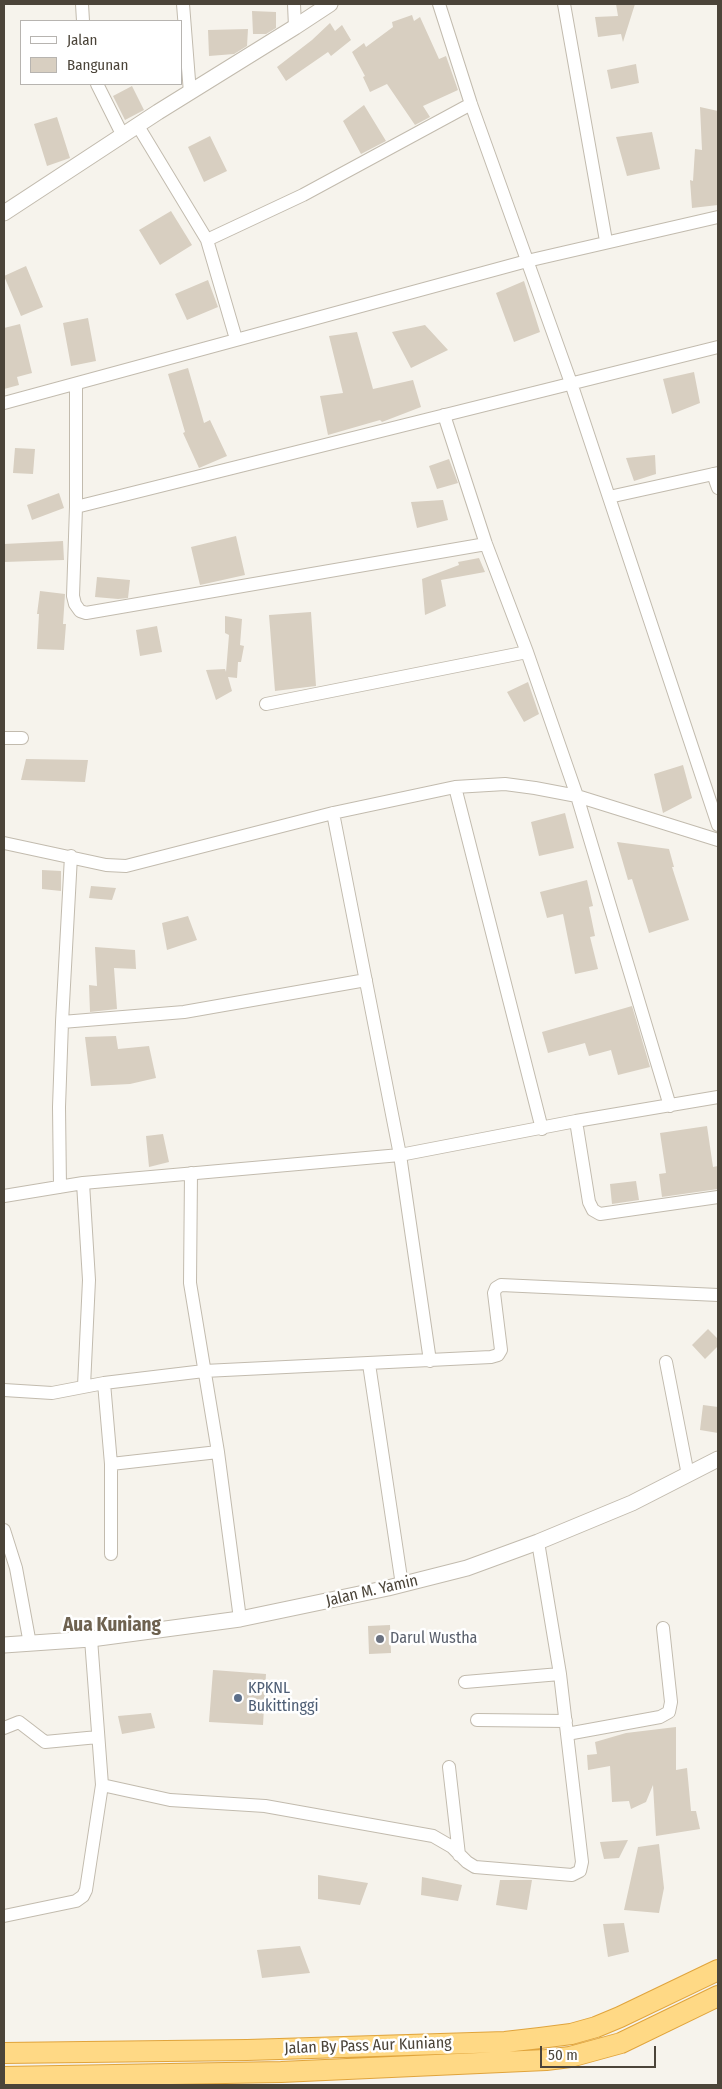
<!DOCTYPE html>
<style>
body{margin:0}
#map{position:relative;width:722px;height:2089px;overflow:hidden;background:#f6f3ec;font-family:"Fira Sans Condensed",sans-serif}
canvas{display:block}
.frame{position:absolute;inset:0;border:5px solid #4b4439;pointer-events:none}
.legend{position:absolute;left:20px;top:20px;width:162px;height:65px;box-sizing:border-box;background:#fff;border:1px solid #b7b4b0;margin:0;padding:6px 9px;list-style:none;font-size:15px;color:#4b4439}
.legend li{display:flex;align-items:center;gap:10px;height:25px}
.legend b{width:25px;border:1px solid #b7b4b0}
.scale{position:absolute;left:540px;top:2046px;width:116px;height:22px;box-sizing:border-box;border:2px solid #4b4439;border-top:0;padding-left:6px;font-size:15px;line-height:18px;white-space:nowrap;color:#4b4439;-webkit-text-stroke:4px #fff;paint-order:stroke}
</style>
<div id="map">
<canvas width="722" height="2089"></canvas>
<div class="frame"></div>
<ul class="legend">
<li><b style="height:6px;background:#fff"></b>Jalan</li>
<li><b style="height:14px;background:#d8cfc1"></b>Bangunan</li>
</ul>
<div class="scale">50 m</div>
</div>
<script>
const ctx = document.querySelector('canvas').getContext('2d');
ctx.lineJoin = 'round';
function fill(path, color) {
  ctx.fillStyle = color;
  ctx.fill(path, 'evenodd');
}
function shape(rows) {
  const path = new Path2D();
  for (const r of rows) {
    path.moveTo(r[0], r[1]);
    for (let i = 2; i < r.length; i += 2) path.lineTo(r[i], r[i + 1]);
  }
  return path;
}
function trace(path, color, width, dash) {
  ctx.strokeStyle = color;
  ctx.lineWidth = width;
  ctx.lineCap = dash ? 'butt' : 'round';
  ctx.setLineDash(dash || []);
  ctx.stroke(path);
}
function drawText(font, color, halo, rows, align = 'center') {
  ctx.font = font + ' "Fira Sans Condensed",sans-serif';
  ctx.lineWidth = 5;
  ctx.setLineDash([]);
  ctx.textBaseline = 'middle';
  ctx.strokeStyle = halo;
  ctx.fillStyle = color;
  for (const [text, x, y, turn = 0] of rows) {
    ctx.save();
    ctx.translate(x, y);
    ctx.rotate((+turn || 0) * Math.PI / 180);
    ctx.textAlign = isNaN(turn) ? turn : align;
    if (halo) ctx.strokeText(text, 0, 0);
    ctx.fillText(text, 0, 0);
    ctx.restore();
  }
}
fill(shape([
 [616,4,635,4,623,42,621,34,598,37,595,17,618,16],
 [252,11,276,12,276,28,266,34,253,34],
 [412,15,414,21,420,17,439,59,446,56,458,90,423,106,430,117,415,125,387,84,370,92,363,77,365,76,352,52,364,43,366,47,393,27,392,22],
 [330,23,335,31,342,25,351,40,331,56,328,52,286,81,277,67,312,40],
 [248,29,247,46,234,54,209,56,208,30],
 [636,64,639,83,611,89,607,70],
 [132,86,144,110,125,120,113,96],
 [364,105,386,141,361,154,343,121],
 [700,107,718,111,718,205,692,208,690,180,693,181,695,149,702,150],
 [57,117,70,158,47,166,34,124],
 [652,132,660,169,627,176,616,137],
 [210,136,227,171,204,182,188,147],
 [171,211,192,245,160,265,139,230],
 [26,266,43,307,21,316,4,276],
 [208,280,218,307,187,320,175,294],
 [524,281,540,332,514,342,496,293],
 [88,318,96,361,71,366,63,323],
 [20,324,32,373,17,377,19,385,4,389,4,328],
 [425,325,448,350,411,368,392,332],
 [357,332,373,389,413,380,421,407,382,422,380,420,328,435,320,396,343,393,329,336],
 [188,368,204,423,210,420,227,456,199,468,183,433,185,432,168,374],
 [694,372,700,403,672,414,663,379],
 [15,448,35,449,33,474,13,473],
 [655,455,656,474,634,481,626,458],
 [449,459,458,483,437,489,429,466],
 [59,493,64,508,32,520,27,505],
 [443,500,448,520,417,528,411,502],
 [236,536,245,575,200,585,191,547],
 [63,541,64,560,4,562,4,544],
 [479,558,485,572,441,580,446,606,425,615,422,579,459,565,458,562],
 [97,577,130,580,128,598,118,599,95,597],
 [40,591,65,594,63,624,66,624,64,650,37,649,39,614,37,614],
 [311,612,316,686,275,691,269,615],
 [225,616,242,619,240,645,244,646,241,662,238,662,237,678,228,677,232,691,216,700,206,670,225,669,226,672,229,635,225,633],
 [157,626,162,652,140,656,136,630],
 [528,682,539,714,524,722,507,692],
 [26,759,88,760,85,782,21,780],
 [683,765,692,798,663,813,654,774],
 [565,813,574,848,539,856,531,822],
 [617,842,669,849,674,867,672,867,689,920,649,933,632,879,628,880],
 [42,870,61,871,61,891,42,889],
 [587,880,593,906,589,907,595,936,590,937,598,969,575,974,563,914,547,918,540,892],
 [91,886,116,888,112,900,89,898],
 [188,916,197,940,167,950,162,923],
 [95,947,135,950,136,969,114,968,117,1009,90,1012,89,985,97,986],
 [632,1006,650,1067,618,1075,611,1050,589,1056,585,1043,548,1053,542,1032],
 [116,1036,118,1049,149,1046,156,1078,130,1084,91,1086,85,1037],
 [707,1126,713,1167,718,1166,718,1189,662,1197,659,1174,666,1173,660,1133],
 [163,1134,169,1162,149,1167,146,1136],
 [636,1181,639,1200,612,1204,610,1184],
 [708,1329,718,1339,718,1346,705,1359,692,1345],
 [703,1405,718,1407,718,1433,700,1430],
 [390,1625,391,1653,369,1654,368,1626],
 [213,1670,266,1674,263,1725,209,1722],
 [151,1713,155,1728,122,1734,118,1716],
 [676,1727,676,1770,687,1768,691,1811,696,1811,700,1829,656,1836,653,1785,646,1802,631,1809,629,1801,612,1802,610,1766,588,1770,587,1755,597,1754,595,1742,626,1733],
 [628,1840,619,1858,604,1859,600,1842],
 [659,1844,664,1888,659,1913,624,1910,638,1847],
 [318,1875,368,1883,360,1905,318,1899],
 [422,1877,462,1885,458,1901,421,1895],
 [500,1880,532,1880,527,1910,496,1905],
 [624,1923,629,1952,608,1957,603,1924],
 [300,1946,310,1973,262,1978,257,1950]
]), '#d8cfc1');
const minor = shape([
 [82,4,83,21],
 [183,4,190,93],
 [294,4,295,27],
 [439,4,471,104,571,383,718,825],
 [564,4,606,241],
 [97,84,123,136],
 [138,126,207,240,236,339],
 [207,240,303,195,471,104],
 [76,384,76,507,73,596,75,604,80,611,86,613,486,544],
 [4,403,527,261,718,217],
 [444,415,486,544,527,652,577,796,670,1106],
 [713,474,718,488],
 [609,497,718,473],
 [76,507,718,347],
 [266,704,527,652],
 [4,738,22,738],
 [455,787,542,1129],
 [333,813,400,1155,430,1361],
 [4,843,106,865,126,866,333,813,455,787,505,784,535,788,577,796,718,840],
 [62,1022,184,1012,366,980],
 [576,1121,589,1202,593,1210,600,1214,718,1197],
 [191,1173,190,1283,218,1452,240,1619],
 [83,1183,89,1280,84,1386],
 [60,1187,59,1107,62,1022,71,856],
 [4,1196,83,1183,400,1155,576,1121,718,1097],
 [666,1362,688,1475],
 [369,1364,402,1585],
 [104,1383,111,1464,111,1554],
 [4,1390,52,1393,104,1383,204,1371,491,1357,498,1355,501,1350,494,1293,496,1288,501,1285,718,1295],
 [111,1464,218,1452],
 [4,1530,16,1568,30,1644],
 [465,1682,560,1674],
 [477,1720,566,1721],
 [4,1728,19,1722,45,1742,98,1737],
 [567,1734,660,1717,669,1712,671,1702,663,1628],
 [449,1767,459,1855],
 [102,1785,170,1800,265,1806,433,1836,452,1847,467,1862,475,1867,572,1875,580,1871,582,1862,560,1674,538,1542],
 [4,1916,76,1901,83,1896,86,1890,102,1785,91,1639]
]);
const tertiary = shape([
 [4,213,158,112,295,27,330,4],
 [4,1645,91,1639,240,1619,388,1588,467,1568,538,1542,632,1503,718,1459]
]);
const trunk = shape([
 [4,2053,247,2050,505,2042,540,2038,571,2034,596,2027,620,2017,718,1970],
 [4,2077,281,2072,546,2060,570,2057,621,2043,718,1996]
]);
trace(minor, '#c2bbae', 14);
trace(tertiary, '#c2bbae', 17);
trace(trunk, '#e0a43c', 22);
trace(minor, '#fff', 12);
trace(tertiary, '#fff', 15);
trace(trunk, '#ffd985', 20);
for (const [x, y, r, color] of [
 [380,1639,5,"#6b7280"],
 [238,1698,5,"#5c6f8a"]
]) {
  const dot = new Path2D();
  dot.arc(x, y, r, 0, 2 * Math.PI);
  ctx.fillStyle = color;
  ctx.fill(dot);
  trace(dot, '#fff', 2);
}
drawText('16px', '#4b4439', '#fff', [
 ["Jalan M. Yamin",372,1591,-13],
 ["Jalan By Pass Aur Kuniang",368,2046,-2]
]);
drawText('16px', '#5b616d', '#fff', [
 ["Darul Wustha",390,1639]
], 'left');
drawText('16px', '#4e5e75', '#fff', [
 ["KPKNL",248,1689],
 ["Bukittinggi",248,1707]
], 'left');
drawText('bold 19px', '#6e6250', '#fff', [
 ["Aua Kuniang",112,1626]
]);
</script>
